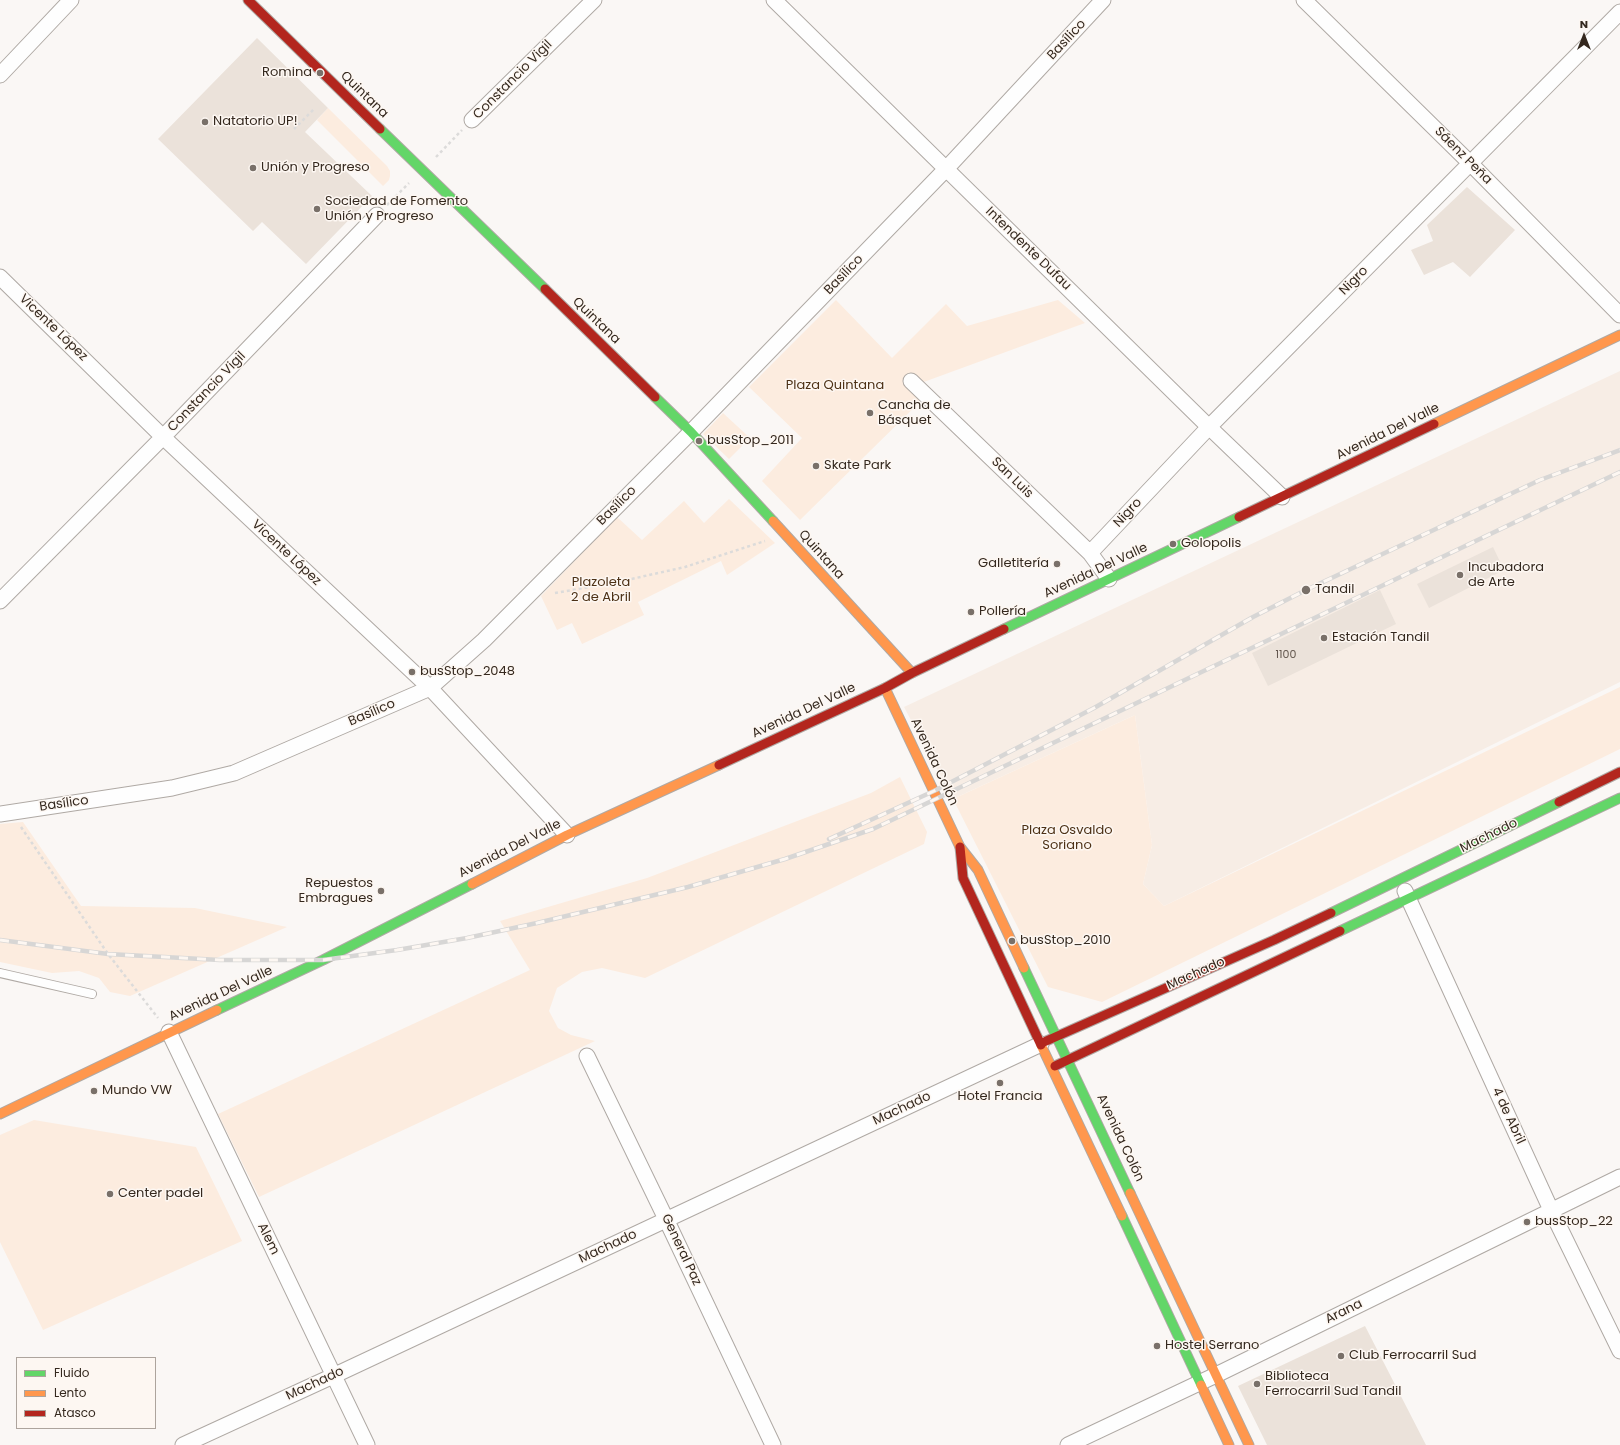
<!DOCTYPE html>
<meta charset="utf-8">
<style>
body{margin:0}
#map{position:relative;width:1620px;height:1445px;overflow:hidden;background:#faf7f5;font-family:Poppins,sans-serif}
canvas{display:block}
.legend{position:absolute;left:16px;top:1357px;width:140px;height:72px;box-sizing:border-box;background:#fdf7f2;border:1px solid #ada49d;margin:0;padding:5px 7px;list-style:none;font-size:12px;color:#34281e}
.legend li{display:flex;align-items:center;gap:8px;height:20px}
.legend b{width:20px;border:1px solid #ada49d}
.north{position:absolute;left:1564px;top:16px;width:40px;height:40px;-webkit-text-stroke:3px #fdf7f2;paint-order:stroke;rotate:0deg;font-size:11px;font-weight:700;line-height:16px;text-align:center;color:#34281e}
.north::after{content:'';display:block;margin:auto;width:14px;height:18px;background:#34281e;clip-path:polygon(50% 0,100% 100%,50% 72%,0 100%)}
</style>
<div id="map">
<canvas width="1620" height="1445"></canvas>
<ul class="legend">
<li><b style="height:5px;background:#63d668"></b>Fluido</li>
<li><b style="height:5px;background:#ff974d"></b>Lento</li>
<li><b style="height:5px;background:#b3261e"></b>Atasco</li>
</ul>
<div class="north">N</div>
</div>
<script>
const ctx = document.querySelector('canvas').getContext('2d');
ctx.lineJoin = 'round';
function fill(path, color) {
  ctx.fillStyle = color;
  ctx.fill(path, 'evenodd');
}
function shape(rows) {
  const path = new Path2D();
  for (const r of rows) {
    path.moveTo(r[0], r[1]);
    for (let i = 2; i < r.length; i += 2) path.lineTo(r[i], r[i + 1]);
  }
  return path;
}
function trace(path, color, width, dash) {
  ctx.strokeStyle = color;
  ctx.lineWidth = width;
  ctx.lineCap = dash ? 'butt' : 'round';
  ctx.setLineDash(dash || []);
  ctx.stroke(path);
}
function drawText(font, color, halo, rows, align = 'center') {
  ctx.font = font + ' Poppins,sans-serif';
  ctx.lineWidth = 3;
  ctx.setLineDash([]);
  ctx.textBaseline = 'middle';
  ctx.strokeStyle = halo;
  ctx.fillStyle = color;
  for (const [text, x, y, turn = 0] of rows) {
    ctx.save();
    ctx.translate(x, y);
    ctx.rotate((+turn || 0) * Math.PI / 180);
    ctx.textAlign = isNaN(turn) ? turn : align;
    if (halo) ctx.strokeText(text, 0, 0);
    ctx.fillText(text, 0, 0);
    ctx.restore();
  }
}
fill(shape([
 [1620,371,1620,682,1164,906,1143,884,1152,845,1135,715,953,799,904,707]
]), '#f7ede5');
fill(shape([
 [328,108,387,166,390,171,390,176,389,180,383,186,317,120],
 [836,300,892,358,946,304,967,326,1058,300,1085,323,921,383,930,392,800,520,762,481,802,438,749,387],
 [723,413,750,438,729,459,703,434],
 [729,499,775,543,727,575,721,561,638,602,644,615,582,644,572,623,557,630,541,596,617,517,642,540,684,501,704,523],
 [1620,687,1620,749,1102,1002,1048,987,953,799,1135,715,1152,845,1143,884,1164,906],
 [900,777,927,832,924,844,645,978,602,968,582,972,557,988,549,1011,558,1028,571,1035,595,1041,259,1197,218,1114,530,970,500,921,647,878,871,793],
 [23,822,81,906,195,908,287,927,130,996,110,992,99,978,79,971,52,973,0,962,0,824],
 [34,1120,196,1147,242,1241,43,1330,0,1242,0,1135]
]), '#fcecdf');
fill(shape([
 [257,38,328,108,305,132,372,196,306,264,262,222,253,231,158,139],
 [1467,187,1515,230,1470,277,1453,262,1424,275,1411,250,1433,241,1427,225],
 [1493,547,1504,570,1429,608,1417,584],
 [1380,590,1396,624,1268,686,1252,653],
 [1365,1326,1426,1445,1267,1445,1238,1386]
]), '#ebe2da');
const lane = shape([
 [0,973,92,994]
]);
const street = shape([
 [774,0,1209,427,1282,497],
 [1304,0,1471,164,1620,315],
 [0,75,71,0],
 [472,120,594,0],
 [0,277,163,437,430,688,567,835],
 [911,381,1090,553,1109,579],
 [1090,553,1209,427,1620,12],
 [0,601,163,437,377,215],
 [0,814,172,788,234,773,430,688,484,640,691,432,946,169,1103,0],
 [1405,891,1551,1210,1620,1351],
 [169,1032,367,1445],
 [587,1056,666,1219,773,1445],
 [183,1445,333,1376,1041,1044],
 [1068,1445,1216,1375,1620,1177]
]);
const fast = shape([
 [380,129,545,289],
 [655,397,691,432,773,521],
 [1004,629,1239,517],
 [1331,913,1559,802],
 [1340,931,1620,798],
 [1024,968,1130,1193],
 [217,1010,323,960,472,884],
 [1122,1216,1201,1385]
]);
const slow = shape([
 [1434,424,1620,335],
 [773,521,912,673],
 [885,688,960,847,978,870,1024,968],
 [472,884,567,835,719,765],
 [1041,1045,1122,1216],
 [0,1114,217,1010],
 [1130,1193,1249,1445],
 [1201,1385,1229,1445]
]);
const jam = shape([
 [248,0,380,129],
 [545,289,655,397],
 [1239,517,1434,424],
 [719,765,885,688,912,673,1004,629],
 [1559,802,1620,772],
 [960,847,963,878,1041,1045],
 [1044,1042,1274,940,1331,913],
 [1055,1066,1340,931]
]);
trace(lane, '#afa9a4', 10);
trace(street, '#afa9a4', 17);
trace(fast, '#afa9a4', 11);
trace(slow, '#afa9a4', 11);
trace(jam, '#afa9a4', 11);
trace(shape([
 [294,129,315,108],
 [436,157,462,130],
 [387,205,409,183],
 [555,593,618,582,685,567,765,541],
 [21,827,108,954,158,1018]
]), '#dcdbda', 2.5, [3, 3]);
trace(lane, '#fefefe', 8);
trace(street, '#fefefe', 15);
trace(fast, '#63d668', 9);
trace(slow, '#ff974d', 9);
trace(jam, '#b3261e', 9);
const rail = shape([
 [829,839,934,791,1094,708,1253,617,1306,590,1540,480,1620,450],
 [0,940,108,954,220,960,323,960,397,950,467,938,537,923,688,887,785,859,873,829,1620,472]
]);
trace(rail, '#d7d6d5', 4.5);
trace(rail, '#fdf7f2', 3, [9]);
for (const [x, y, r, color] of [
 [320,73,4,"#797069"],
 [205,122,4,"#797069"],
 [253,168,4,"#797069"],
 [317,209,4,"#797069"],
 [870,413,4,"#797069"],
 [699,441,4,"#797069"],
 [816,466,4,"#797069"],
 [1173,544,4,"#797069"],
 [1057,564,4,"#797069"],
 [1460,575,4,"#797069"],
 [1306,590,5,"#797069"],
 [971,612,4,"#797069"],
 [1324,638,4,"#797069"],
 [412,672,4,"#797069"],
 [381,891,4,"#797069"],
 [1012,941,4,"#797069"],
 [1000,1083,4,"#797069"],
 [94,1091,4,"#797069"],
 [110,1194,4,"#797069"],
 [1527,1222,4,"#797069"],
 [1157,1346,4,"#797069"],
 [1341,1356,4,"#797069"],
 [1257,1384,4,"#797069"]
]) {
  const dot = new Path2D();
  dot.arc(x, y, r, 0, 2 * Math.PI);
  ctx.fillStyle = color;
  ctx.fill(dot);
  trace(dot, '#fdf7f2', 1.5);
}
drawText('11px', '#62564d', null, [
 ["1100",1286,655]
]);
drawText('13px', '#34281e', '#fdf7f2', [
 ["Basílico",1067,40,-47],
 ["Constancio Vigil",513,80,-45],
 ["Quintana",364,95,44],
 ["Sáenz Peña",1463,156,45],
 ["Intendente Dufau",1028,249,44],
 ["Basílico",844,275,-46],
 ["Nigro",1354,281,-45],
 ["Quintana",596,321,44],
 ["Vicente López",53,328,44],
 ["Constancio Vigil",207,392,-46],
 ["Avenida Del Valle",1388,432,-26],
 ["San Luis",1012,478,44],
 ["Basílico",617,506,-45],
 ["Nigro",1128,513,-47],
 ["Vicente López",286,553,43],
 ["Quintana",821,555,48],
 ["Avenida Del Valle",1096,571,-25],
 ["Avenida Del Valle",804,711,-25],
 ["Basílico",372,713,-23],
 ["Avenida Colón",934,762,65],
 ["Basílico",64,804,-8],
 ["Machado",1489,836,-26],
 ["Avenida Del Valle",510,849,-27],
 ["Machado",1196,974,-24],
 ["Avenida Del Valle",221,994,-25],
 ["Machado",902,1109,-25],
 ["4 de Abril",1508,1116,65],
 ["Avenida Colón",1120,1138,65],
 ["Alem",268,1239,64],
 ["Machado",608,1247,-25],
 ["General Paz",681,1250,65],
 ["Arana",1344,1312,-26],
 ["Machado",315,1384,-25]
]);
drawText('13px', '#34281e', '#fdf7f2', [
 ["Romina",312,73,"right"],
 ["Natatorio UP!",213,122],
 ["Unión y Progreso",261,168],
 ["Sociedad de Fomento",325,202],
 ["Unión y Progreso",325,217],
 ["Cancha de",878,406],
 ["Básquet",878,421],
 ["busStop_2011",707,441],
 ["Skate Park",824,466],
 ["Golopolis",1181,544],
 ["Galletitería",1049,564,"right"],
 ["Incubadora",1468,568],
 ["de Arte",1468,583],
 ["Tandil",1315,590],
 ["Pollería",979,612],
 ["Estación Tandil",1332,638],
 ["busStop_2048",420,672],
 ["Repuestos",373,884,"right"],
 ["Embragues",373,899,"right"],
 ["busStop_2010",1020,941],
 ["Mundo VW",102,1091],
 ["Hotel Francia",1000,1097,"center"],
 ["Center padel",118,1194],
 ["busStop_22",1535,1222],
 ["Hostel Serrano",1165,1346],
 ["Club Ferrocarril Sud",1349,1356],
 ["Biblioteca",1265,1377],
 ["Ferrocarril Sud Tandil",1265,1392]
], 'left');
drawText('13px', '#4d3116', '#fdf7f2', [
 ["Plaza Quintana",835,386],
 ["Plazoleta",601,583],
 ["2 de Abril",601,598],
 ["Plaza Osvaldo",1067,831],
 ["Soriano",1067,846]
]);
</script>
